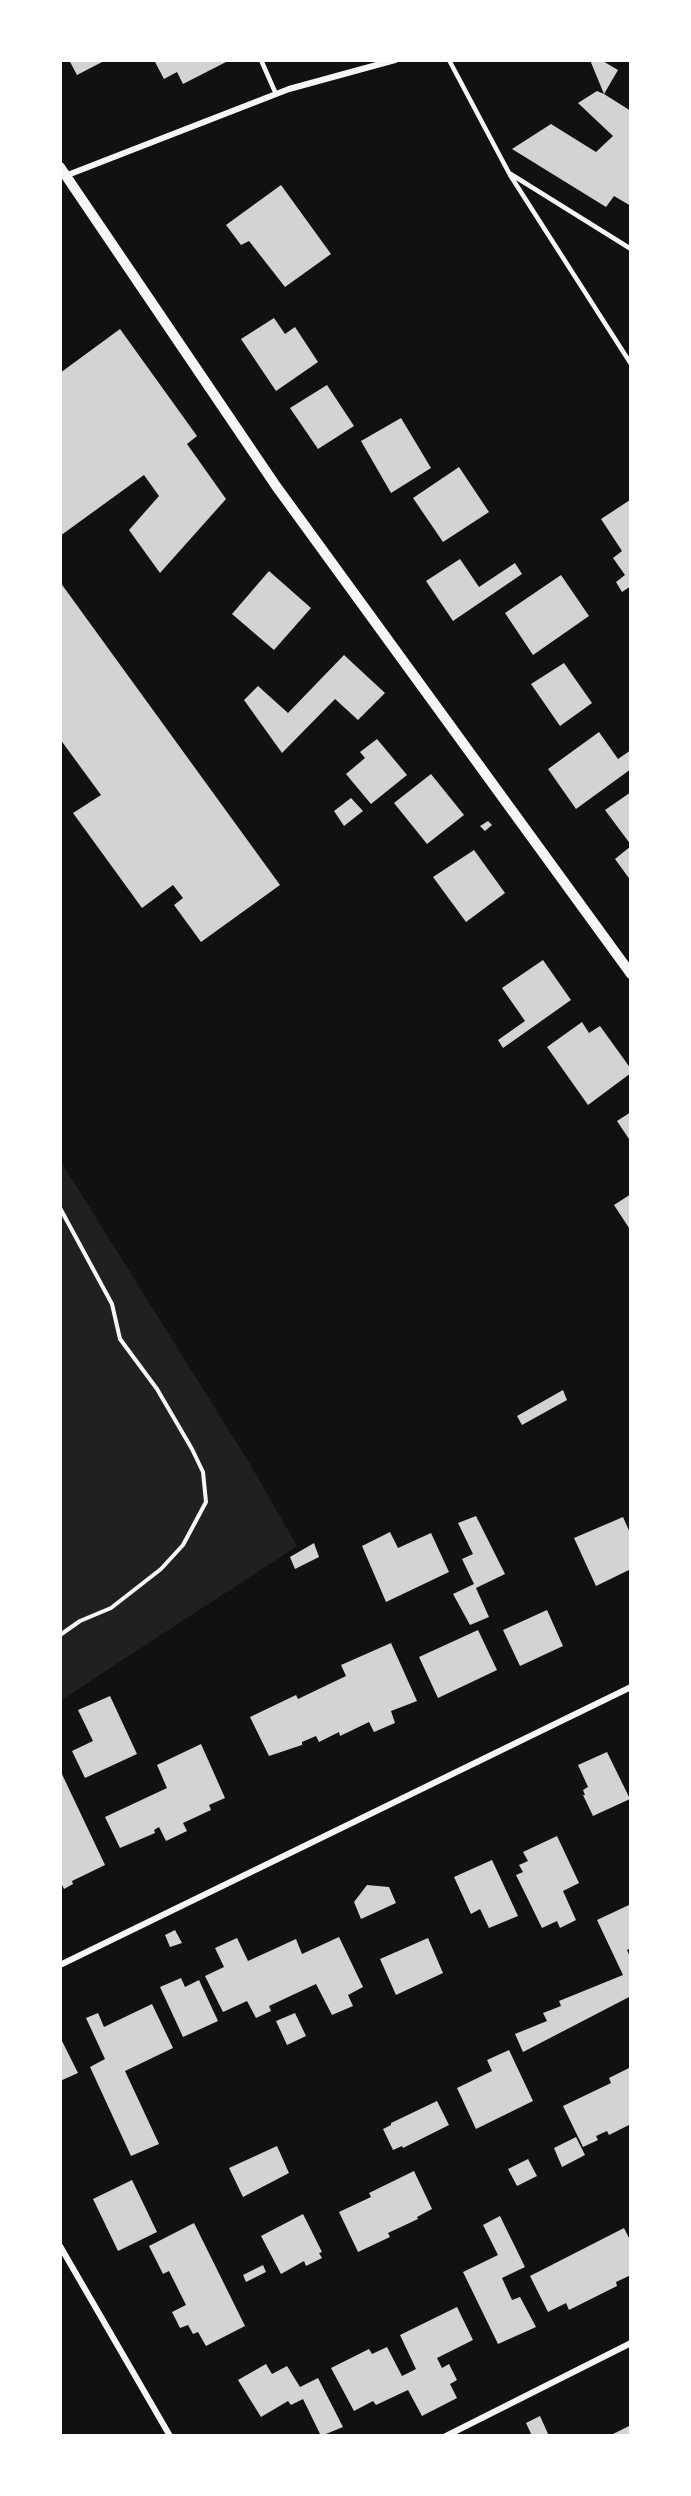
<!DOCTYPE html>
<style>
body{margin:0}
#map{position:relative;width:691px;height:2496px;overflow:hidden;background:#111;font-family:"Public Sans",sans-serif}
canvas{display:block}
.frame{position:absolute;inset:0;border:62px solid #fff;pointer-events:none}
</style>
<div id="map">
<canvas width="691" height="2496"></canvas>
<div class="frame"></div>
</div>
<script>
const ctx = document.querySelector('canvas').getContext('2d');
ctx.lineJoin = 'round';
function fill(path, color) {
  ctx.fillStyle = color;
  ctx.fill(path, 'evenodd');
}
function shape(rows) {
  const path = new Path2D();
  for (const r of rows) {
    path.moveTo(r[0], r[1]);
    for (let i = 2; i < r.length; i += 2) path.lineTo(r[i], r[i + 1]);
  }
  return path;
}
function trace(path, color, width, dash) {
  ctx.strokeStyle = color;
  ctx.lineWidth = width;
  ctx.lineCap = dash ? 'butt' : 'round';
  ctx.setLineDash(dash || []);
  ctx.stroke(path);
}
fill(shape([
 [60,1160,250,1464,297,1546,60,1701]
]), '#202020');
fill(shape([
 [69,60,106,60,77,75],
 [154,60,230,60,183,84,177,72,164,79],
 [590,60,601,60,618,70,604,94,631,111,631,206,614,196,606,207,512,149,551,124,596,152,613,136,578,103,597,91,604,94],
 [281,185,331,254,285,287,249,241,241,245,226,225],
 [274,318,285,334,295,327,318,362,276,391,241,339],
 [120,329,197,436,187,444,226,499,160,573,129,530,159,496,144,475,60,536,60,373],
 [327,385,354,426,318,449,290,408],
 [401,418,431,468,391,493,361,441],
 [459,467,489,512,443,542,413,498],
 [630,500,631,586,622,592,616,582,625,575,613,558,622,551,601,519],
 [460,559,479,587,515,563,522,574,453,621,426,581],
 [269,571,311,608,274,650,232,614],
 [561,575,589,616,533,655,505,613],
 [60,582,280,885,201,942,174,905,183,898,173,885,142,908,73,813,101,795,60,739],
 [344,655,385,693,358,720,335,699,282,753,244,700,258,686,288,713],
 [564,663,592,703,560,726,531,684],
 [599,732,618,759,631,750,631,769,576,809,548,769],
 [377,739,407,775,371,804,346,774,365,758,360,752],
 [431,774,464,815,427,844,394,803],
 [631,792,631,845,605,810],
 [351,798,363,811,344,826,334,811],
 [488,821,492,825,485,831,480,826],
 [631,846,631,881,615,859],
 [474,850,505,893,466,922,433,877],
 [543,960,571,1000,503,1048,498,1040,525,1021,502,988],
 [582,1022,589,1033,600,1026,631,1069,631,1073,588,1105,547,1047],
 [631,1112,631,1142,617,1121],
 [631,1194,631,1226,629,1228,614,1205],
 [563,1390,567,1400,522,1425,517,1416],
 [476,1516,505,1574,476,1588,489,1617,470,1625,453,1594,474,1584,462,1559,473,1554,458,1523],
 [623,1517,631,1535,631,1569,596,1586,574,1538],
 [390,1532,398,1548,431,1533,449,1572,386,1602,362,1546],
 [314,1543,319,1557,295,1569,290,1557],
 [547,1610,563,1646,520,1666,503,1630],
 [478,1630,497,1670,438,1698,419,1657],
 [391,1643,417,1701,391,1711,395,1723,374,1732,369,1722,340,1736,339,1732,319,1742,316,1736,302,1742,302,1745,269,1756,250,1717,296,1695,298,1699,346,1676,341,1665],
 [110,1696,137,1754,85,1778,72,1751,93,1741,78,1710],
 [201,1744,225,1798,209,1805,211,1810,183,1823,187,1831,166,1841,159,1827,154,1830,155,1833,120,1848,105,1817,167,1788,157,1765],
 [607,1752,630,1799,593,1816,583,1795,585,1795,583,1790,588,1787,578,1765],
 [60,1770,105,1865,72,1881,73,1884,64,1889,62,1885,60,1886],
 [557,1836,579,1883,563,1891,576,1920,560,1928,557,1921,542,1928,516,1875,523,1872,519,1865,528,1861,523,1852],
 [492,1860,518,1916,489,1928,480,1909,471,1914,454,1877],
 [367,1885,389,1887,396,1903,361,1919,354,1902],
 [631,1904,631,1948,627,1950,631,1959,631,1996,523,2052,515,2034,547,2021,543,2013,561,2006,559,2001,623,1975,597,1920],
 [175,1930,182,1943,170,1947,165,1935],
 [339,1937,363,1987,348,1995,353,2006,332,2015,316,1984,269,2006,271,2011,256,2018,247,2001,223,2012,205,1976,224,1967,215,1948,237,1938,248,1961,296,1939,302,1954],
 [428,1938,443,1973,396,1995,380,1959],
 [181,1978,185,1987,199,1980,218,2021,183,2037,160,1987],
 [152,2004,173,2048,125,2071,159,2144,131,2156,90,2067,105,2059,86,2018,98,2013,104,2027],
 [295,2013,306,2036,287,2045,276,2021],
 [60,2037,78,2073,60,2081],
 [509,2050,533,2101,476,2129,457,2088,492,2071,487,2060],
 [631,2067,631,2118,629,2119,631,2124,609,2135,607,2131,596,2136,598,2140,583,2147,563,2106,611,2083,609,2078],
 [437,2101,449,2125,403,2148,402,2146,393,2150,383,2129,391,2125,391,2123],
 [576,2137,585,2155,562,2167,554,2148],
 [277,2146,289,2173,243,2197,229,2168],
 [528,2159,537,2176,517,2186,508,2169],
 [414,2171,432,2209,417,2217,418,2219,388,2233,390,2237,358,2252,339,2212,371,2197,369,2193],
 [132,2180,157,2232,118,2251,93,2199],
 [303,2214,322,2252,319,2253,322,2258,306,2266,304,2261,281,2274,261,2236],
 [500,2216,525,2267,502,2278,512,2300,520,2297,536,2327,498,2344,463,2272,498,2255,483,2225],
 [194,2223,245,2326,206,2346,198,2332,193,2334,188,2325,180,2328,172,2312,186,2305,169,2271,163,2274,149,2246],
 [624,2228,631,2242,631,2275,616,2282,617,2286,569,2310,566,2303,548,2312,530,2276],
 [263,2265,266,2272,246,2282,243,2275],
 [457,2307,473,2340,437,2358,442,2368,449,2364,457,2380,450,2384,457,2398,422,2416,408,2390,376,2405,373,2401,354,2411,331,2368,369,2349,372,2354,387,2347,402,2376,416,2369,400,2335],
 [266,2364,272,2374,287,2366,300,2387,318,2378,343,2427,321,2436,303,2399,291,2405,288,2401,261,2417,238,2380],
 [540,2416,549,2436,532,2436,526,2423],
 [631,2425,631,2436,609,2436]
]), '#d3d3d3');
trace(shape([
 [60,1208,112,1304,120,1339,157,1389,192,1449,203,1472,206,1502,183,1545,161,1569,111,1608,80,1621,60,1635]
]), '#f5f5f5', 4);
trace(shape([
 [261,60,276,94],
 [449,60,509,173,631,249],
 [510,175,631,364]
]), '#f5f5f5', 4.5);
trace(shape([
 [65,176,289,89,395,60],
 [60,1965,631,1687],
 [60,2246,170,2436],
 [446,2436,631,2343]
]), '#f5f5f5', 6);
trace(shape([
 [60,167,276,486,631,974]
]), '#f5f5f5', 10);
</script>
